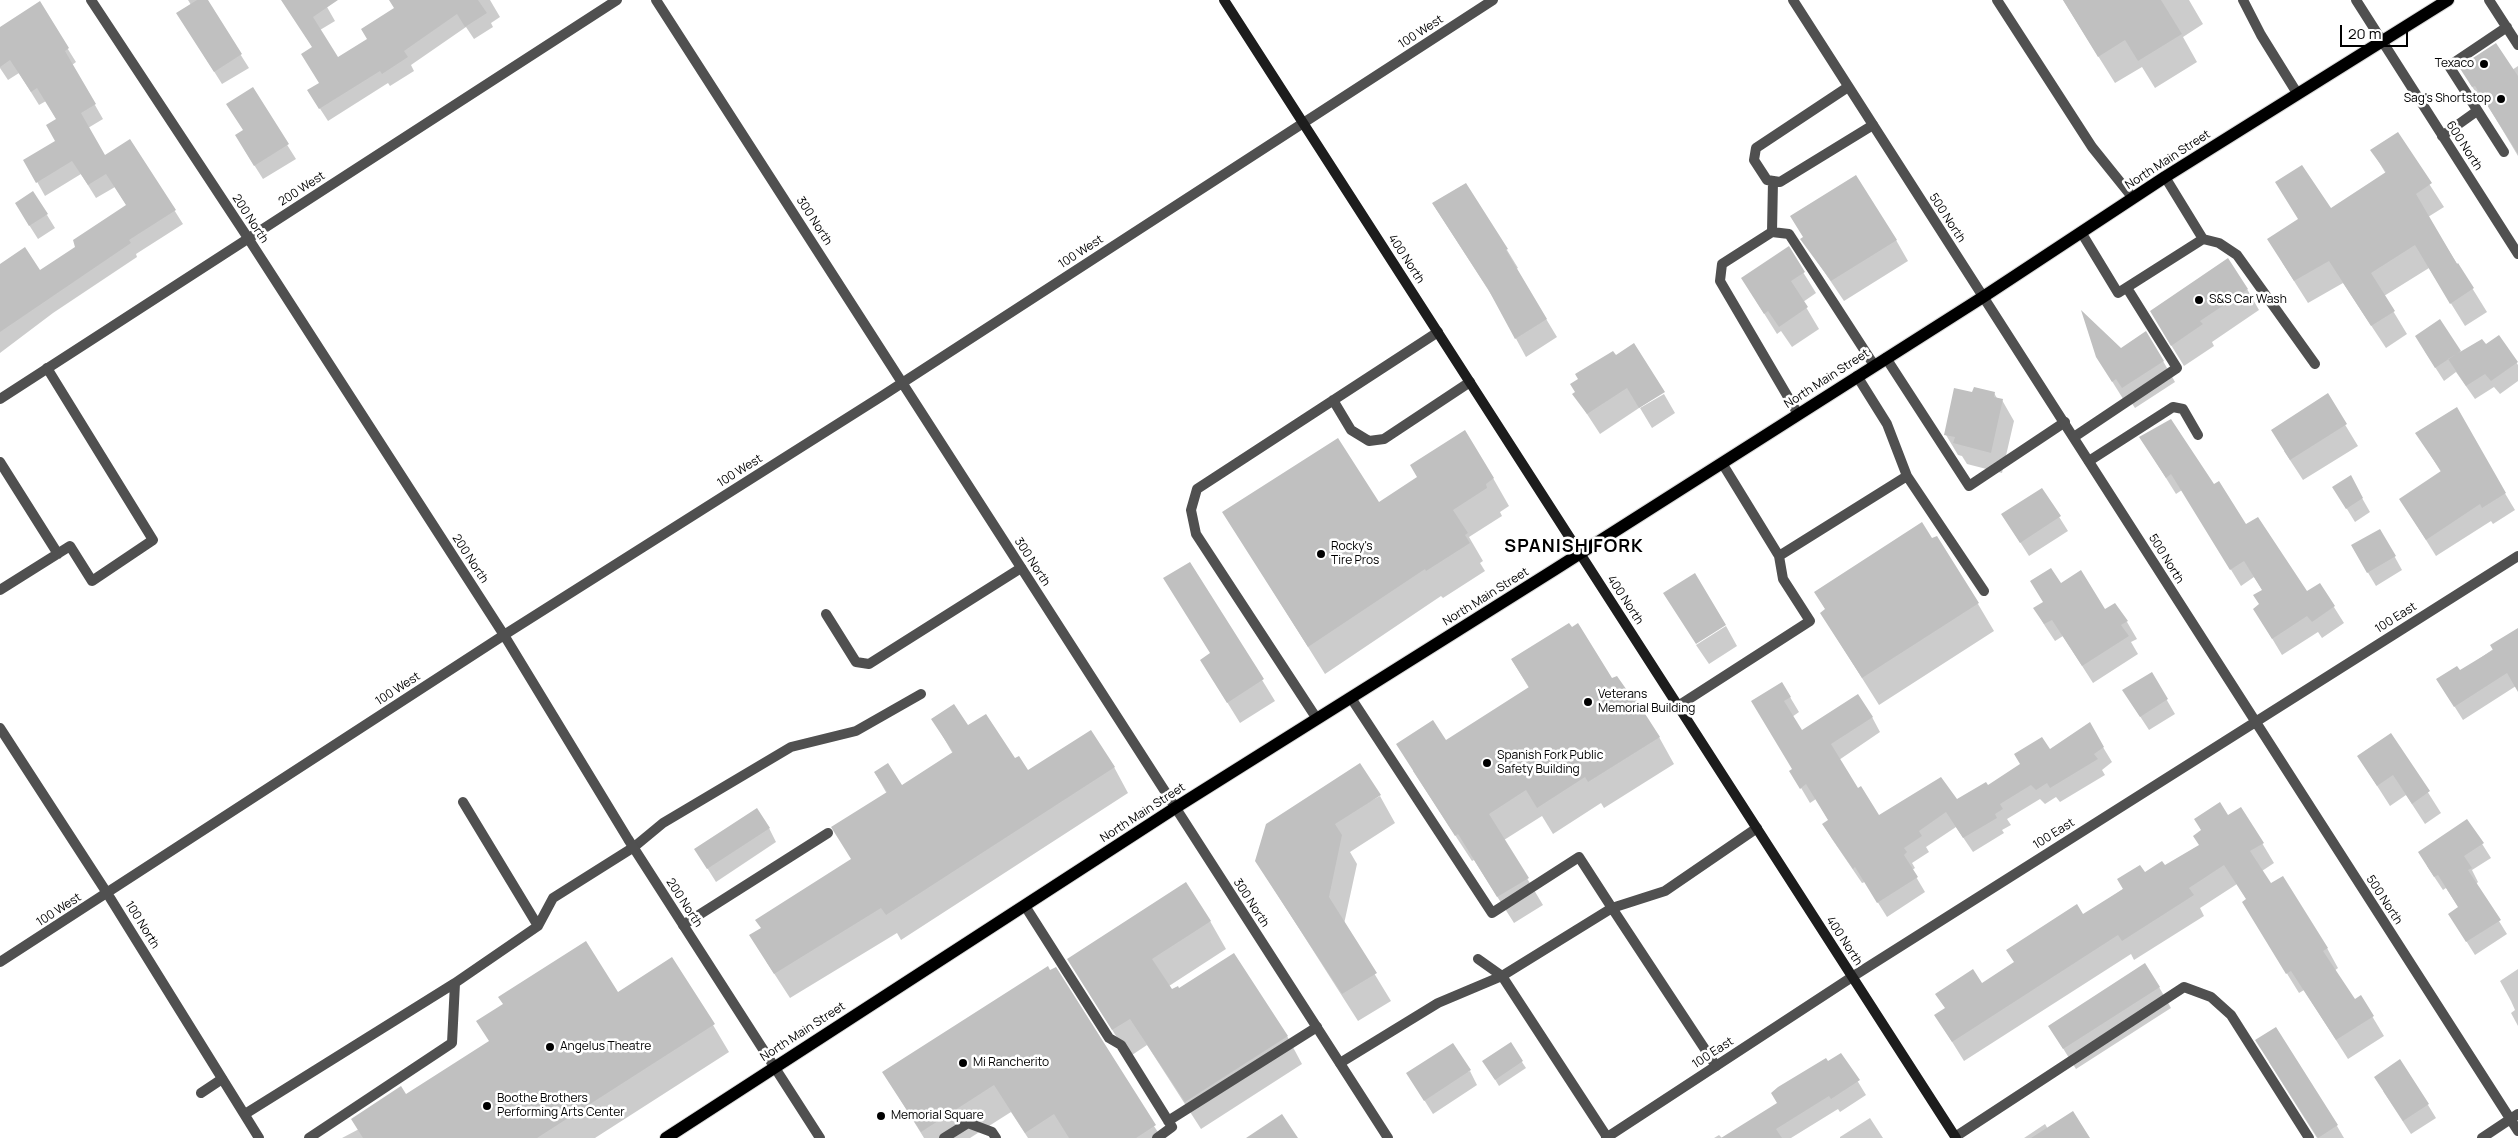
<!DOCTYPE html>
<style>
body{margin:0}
#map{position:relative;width:2518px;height:1138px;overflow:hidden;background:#fff;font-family:Manrope,sans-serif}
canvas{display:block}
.scale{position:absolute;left:2340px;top:25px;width:68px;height:22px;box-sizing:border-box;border:2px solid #000;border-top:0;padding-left:6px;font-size:15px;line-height:18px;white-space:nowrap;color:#000;-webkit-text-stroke:4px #fff;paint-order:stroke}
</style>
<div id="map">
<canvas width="2518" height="1138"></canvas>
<div class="scale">20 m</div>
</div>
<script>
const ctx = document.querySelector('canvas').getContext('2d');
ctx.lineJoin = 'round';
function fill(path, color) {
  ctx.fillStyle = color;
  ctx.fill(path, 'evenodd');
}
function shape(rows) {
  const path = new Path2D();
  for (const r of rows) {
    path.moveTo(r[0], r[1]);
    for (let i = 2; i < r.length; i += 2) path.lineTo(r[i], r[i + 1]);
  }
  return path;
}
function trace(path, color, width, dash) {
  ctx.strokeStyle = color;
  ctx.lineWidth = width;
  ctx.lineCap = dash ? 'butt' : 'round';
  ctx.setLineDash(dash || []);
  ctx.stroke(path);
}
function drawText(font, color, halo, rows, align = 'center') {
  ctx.font = font + ' Manrope,sans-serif';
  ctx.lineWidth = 5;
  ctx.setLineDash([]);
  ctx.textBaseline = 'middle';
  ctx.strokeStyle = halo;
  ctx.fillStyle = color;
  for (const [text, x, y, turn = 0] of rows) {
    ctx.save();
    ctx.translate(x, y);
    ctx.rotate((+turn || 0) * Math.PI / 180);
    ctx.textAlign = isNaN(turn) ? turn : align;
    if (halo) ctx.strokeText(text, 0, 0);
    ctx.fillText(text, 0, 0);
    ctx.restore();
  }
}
fill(shape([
 [188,0,206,0,249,68,222,84,186,27,191,5],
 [283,0,323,0,335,21,320,30,338,59,368,40,403,0,490,0,500,17,491,23,493,27,474,39,466,27,411,65,414,71,390,86,388,83,328,121,317,104,320,83,313,48],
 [2063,0,2189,0,2203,24,2183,37,2197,62,2155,88,2142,67,2115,83],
 [39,3,76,62,72,65,103,119,88,128,105,156,130,140,183,224,136,254,137,257,53,313,0,353,0,269,40,272,77,247,127,206,115,187,96,198,81,174,45,196,25,160,56,142,57,120,46,101,39,105,19,73,8,80,0,68,0,28],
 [2518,66,2518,156,2484,99,2481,100,2469,82,2512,70],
 [252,89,296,159,263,179,244,149,244,131],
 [2397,134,2444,207,2428,217,2487,312,2465,326,2429,268,2384,296,2407,334,2386,348,2343,283,2308,303,2282,262,2330,210,2386,174,2372,150],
 [1465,184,1507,250,1518,268,1516,269,1557,337,1526,357,1496,302,1433,204],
 [47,215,55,228,38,239,24,217],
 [1802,239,1896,240,1908,261,1844,301],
 [1788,248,1816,293,1803,302,1819,329,1792,347,1781,331,1777,334,1755,299],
 [2247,289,2259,310,2212,342,2214,346,2184,366,2163,332],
 [2439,320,2461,353,2485,346,2499,337,2518,365,2518,381,2500,394,2494,387,2475,399,2456,372,2444,381,2424,350],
 [2121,349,2163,361,2175,382,2135,408,2129,399,2125,402,2110,378],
 [1580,379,1663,392,1600,434,1574,394,1577,392],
 [1994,393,1998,400,2002,400,2014,421,2002,473,1967,464,1962,456,1958,455,1946,435,1973,394],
 [1664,394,1675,413,1652,428,1640,408],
 [2327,395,2358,446,2303,480,2284,451],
 [2417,433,2482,455,2515,510,2493,524,2491,521,2436,556,2411,516,2441,472],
 [2151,454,2214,486,2246,526,2307,593,2320,585,2344,623,2322,638,2318,632,2282,655,2264,625,2260,605,2263,591,2254,577,2241,586,2182,490,2176,494],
 [2350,477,2370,512,2355,522,2342,501],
 [1493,478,1509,506,1500,512,1502,516,1469,537,1483,561,1480,563,1485,571,1443,598,1441,596,1325,674,1224,513,1379,504],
 [2042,490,2068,531,2029,556,2011,528],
 [2380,530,2402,570,2376,586,2352,546],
 [1190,563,1275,701,1240,723,1214,681,1211,654],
 [1815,592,1978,604,1994,631,1879,705,1821,613,1826,610],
 [2044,603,2105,610,2127,622,2137,639,2131,642,2138,654,2093,683,2063,636,2055,641,2045,626,2035,609],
 [1726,626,1737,646,1709,664,1696,645],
 [2518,632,2518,690,2516,686,2463,720,2446,693,2460,672],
 [1512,660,1611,680,1659,737,1674,764,1604,808,1601,803,1553,834,1542,816,1504,840,1543,905,1514,923,1474,860,1472,861,1413,771,1446,742,1529,688],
 [2151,673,2175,714,2149,730,2132,704],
 [1790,697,1799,712,1792,717,1801,732,1872,717,1880,732,1839,760,1857,790,1879,817,1957,801,1987,787,2049,751,2089,724,2112,762,2102,770,2105,775,2060,802,2056,797,2045,804,2040,799,2007,819,2011,825,2002,830,2004,833,1973,852,1956,827,1926,847,1929,852,1912,863,1915,868,1912,870,1925,892,1887,917,1865,882,1862,883,1832,839,1823,824,1829,821,1816,799,1810,803,1791,771,1794,769,1753,702],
 [933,719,968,727,1028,771,1114,767,1128,793,901,940,897,933,790,998,766,961,762,928,852,860,887,794,875,773,902,787,953,754],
 [2391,734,2441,813,2425,824,2406,795,2390,806,2358,756],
 [1380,796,1395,823,1350,852,1357,864,1344,924,1391,1001,1358,1021,1256,861],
 [2227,817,2262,843,2274,863,2262,871,2271,885,2327,948,2338,968,2334,971,2354,1001,2372,1016,2384,1036,2348,1059,2304,990,2299,993,2255,922,2247,900,2237,884,2200,908,2204,916,2134,960,2131,954,1964,1061,1936,1016,2145,874,2164,867,2200,845],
 [2467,820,2491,858,2472,870,2478,882,2476,884,2507,934,2475,955,2458,928,2459,908,2446,888,2443,890,2427,866],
 [769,828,776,842,716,882,704,863],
 [1210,921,1226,949,1169,986,1172,991,1287,1036,1302,1064,1201,1129,1147,1045,1129,1057,1069,960],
 [1047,968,1162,1138,1028,1138,1011,1112,970,1138,924,1138,884,1073],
 [2518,969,2518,1026,2511,1013,2515,1010,2511,1001,2500,981],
 [2159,987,2171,1008,2076,1069,2049,1026],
 [617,993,713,1025,729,1052,595,1138,342,1138],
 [2276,1029,2337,1126,2344,1138,2317,1138,2269,1062],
 [1510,1044,1526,1068,1499,1086,1488,1068],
 [1841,1054,1866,1095,1840,1112,1838,1109,1791,1138,1724,1138,1778,1103],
 [1470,1071,1477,1085,1433,1114,1416,1087],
 [2383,1091,2428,1105,2436,1118,2411,1134],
 [1870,1118,1883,1138,1840,1138,1840,1137],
 [2045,1124,2048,1129,2088,1138,2024,1138],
 [1719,1135,1722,1138,1714,1138]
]), '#0003');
fill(shape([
 [197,0,208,0,242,54,214,72,176,13],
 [281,0,338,0,313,17,338,57,367,39,361,29,394,8,389,0,478,0,487,13,465,27,457,14,404,51,408,57,382,74,380,71,319,109,307,90,319,83,301,54,312,47],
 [2063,0,2161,0,2182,34,2138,61,2125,40,2098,57],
 [40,1,69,48,65,51,96,104,81,113,105,155,130,139,176,210,129,240,131,243,0,332,0,264,25,247,40,270,75,247,73,240,126,205,106,174,88,185,72,161,36,183,23,160,55,141,46,125,56,119,37,88,31,92,10,60,0,67,0,27],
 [2496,43,2518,76,2518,154,2475,86,2472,87,2459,67],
 [253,87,289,144,254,166,235,135,243,130,226,104],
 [2398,132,2432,183,2416,194,2457,264,2458,263,2474,288,2450,304,2415,245,2371,273,2395,311,2371,326,2329,261,2294,281,2267,239,2298,219,2275,182,2302,165,2331,208,2386,172,2370,150],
 [1856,175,1897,240,1831,281,1800,239,1803,237,1790,216],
 [1466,183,1508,249,1506,250,1547,319,1515,339,1488,289,1432,203],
 [33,191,48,214,29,226,15,203],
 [1789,246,1805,272,1791,281,1808,307,1779,327,1768,311,1764,314,1741,278],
 [2228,258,2248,289,2200,321,2203,324,2171,346,2150,311],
 [2081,310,2121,348,2146,331,2164,361,2122,388,2116,379,2112,382,2096,357],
 [2440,319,2461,351,2435,368,2415,336],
 [2499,335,2518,362,2491,381,2485,374,2466,386,2448,359,2482,339,2486,344],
 [1634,343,1665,392,1639,408,1627,388,1587,414,1572,394,1575,392,1570,384,1578,379,1575,374,1613,351,1616,355],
 [1974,387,1995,392,1994,397,2003,399,1991,453,1953,443,1955,437,1944,435,1954,388,1972,392],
 [2328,393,2347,424,2290,460,2271,430],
 [2457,407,2506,493,2482,508,2480,504,2426,540,2399,499,2441,471,2415,433],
 [2171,419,2214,484,2219,481,2246,524,2258,517,2307,591,2320,583,2335,606,2312,622,2307,616,2272,639,2253,609,2259,604,2253,595,2262,590,2244,561,2230,570,2171,474,2166,478,2139,437],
 [1465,430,1494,478,1486,484,1487,488,1453,510,1468,533,1465,535,1470,543,1426,571,1425,569,1308,647,1222,512,1338,438,1379,502,1417,477,1410,465],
 [2351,475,2363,498,2346,509,2332,487],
 [2042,488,2061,516,2020,543,2001,514],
 [1922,522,1932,538,1937,536,1979,603,1862,678,1820,613,1825,609,1814,592],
 [2380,529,2396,556,2367,573,2351,545],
 [1190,562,1264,679,1227,703,1200,660,1210,653,1163,578],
 [2051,568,2061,583,2081,570,2105,609,2115,603,2128,621,2121,625,2129,636,2082,666,2052,620,2044,624,2033,608,2043,602,2030,581],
 [1695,573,1726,625,1696,644,1663,593],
 [1569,623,1572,627,1578,623,1612,678,1617,676,1631,696,1633,695,1660,737,1588,782,1585,777,1537,808,1526,790,1489,814,1529,878,1497,897,1458,834,1455,836,1396,744,1433,720,1446,740,1529,687,1511,659],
 [2518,628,2518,692,2507,673,2454,707,2436,679,2457,666,2460,670,2493,650,2490,645],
 [2152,672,2168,699,2140,717,2122,690],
 [1782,682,1791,697,1784,701,1802,730,1858,694,1873,717,1831,744,1858,788,1861,786,1879,815,1941,777,1957,799,1986,782,1988,785,2020,764,2014,754,2042,737,2050,749,2090,722,2104,747,2094,754,2098,759,2050,788,2047,783,2036,790,2031,785,2000,804,2003,809,1995,814,1997,818,1963,838,1946,812,1919,831,1922,836,1904,848,1907,852,1904,855,1918,877,1877,903,1855,867,1853,869,1822,824,1828,820,1806,784,1800,789,1789,771,1792,769,1751,701],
 [954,704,968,725,986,714,1015,758,1019,756,1028,770,1091,730,1115,767,886,915,881,908,774,974,749,935,761,928,755,920,851,859,831,827,887,792,874,772,888,763,902,785,953,752,931,719],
 [2391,733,2430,791,2412,804,2393,775,2377,786,2357,756],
 [1360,763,1381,795,1335,824,1342,835,1329,897,1377,973,1342,994,1255,861,1266,824],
 [2220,802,2228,815,2241,807,2264,843,2250,851,2271,883,2283,876,2328,948,2323,951,2355,999,2361,995,2374,1016,2336,1040,2291,971,2286,974,2242,902,2246,899,2224,865,2189,888,2194,895,2122,941,2118,935,1952,1042,1934,1015,1945,1008,1935,994,1973,969,1982,983,2014,962,2006,950,2077,904,2083,914,2123,889,2117,879,2140,865,2145,872,2162,861,2165,865,2199,845,2193,836,2201,830,2194,819],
 [757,808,770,828,707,869,694,849],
 [2467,819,2484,843,2464,856,2472,868,2468,870,2501,920,2466,942,2448,914,2458,907,2438,875,2434,877,2418,852],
 [1186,882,1211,921,1152,959,1172,989,1178,986,1179,988,1234,953,1288,1036,1185,1102,1130,1019,1112,1030,1067,959],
 [586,941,618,992,672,957,715,1024,537,1138,363,1138,351,1119,401,1086,406,1094,489,1041,476,1021,503,1004,498,997],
 [2145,963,2160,987,2063,1049,2048,1026],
 [1048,966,1050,970,1056,967,1156,1125,1136,1138,1069,1138,1054,1114,1025,1133,994,1085,921,1132,882,1072],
 [2276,1027,2338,1125,2318,1138,2255,1040],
 [1511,1042,1523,1061,1495,1080,1482,1061],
 [1453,1043,1471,1070,1424,1101,1406,1073],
 [1841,1053,1860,1080,1831,1099,1829,1096,1776,1129,1782,1138,1721,1138,1777,1103,1771,1093,1778,1087,1826,1058,1828,1061],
 [2400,1059,2429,1104,2403,1121,2374,1077],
 [2073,1111,2090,1138,2031,1138],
 [1282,1114,1298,1138,1246,1138]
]), '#c0c0c0');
const primary = shape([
 [666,1138,1175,808,1554,570,1983,297,2165,177,2448,0]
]);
trace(primary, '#dbdbdb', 14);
trace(shape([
 [1997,0,2092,147,2133,198],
 [2243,0,2261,35,2297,93],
 [2489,0,2518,45],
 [1848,87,1756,148,1754,160,1767,180,1780,182,1873,125],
 [2442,136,2477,111],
 [2504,152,2449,66,2507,27],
 [2165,177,2203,239,2219,243,2237,255,2315,364],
 [1772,232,1773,181],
 [2081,232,2118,293,2203,239],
 [1886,358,1969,486,2065,422],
 [1333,400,1351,430,1369,441,1384,439,1470,382],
 [1798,414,1720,281,1722,264,1772,232,1789,234,1874,365],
 [2074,437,2177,368,2127,288],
 [2089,461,2173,407,2183,409,2198,435],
 [0,462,58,554],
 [1722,463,1779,556],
 [1907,476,1984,591],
 [0,590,70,546,92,581,153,540,47,368],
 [826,614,856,662,869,664,1021,568],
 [1351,698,1492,913,1579,857,1612,908,1665,891,1757,828],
 [1678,706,1810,621,1783,579,1779,556,1907,476,1887,424,1857,376],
 [1317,719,1196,534,1191,510,1197,489,1438,332],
 [463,802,538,926],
 [1025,906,1109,1038,1121,1045,1172,1127,1157,1138],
 [683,925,828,833],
 [1340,1063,1438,1003,1502,976,1478,959],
 [201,1093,222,1079],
 [245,1114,455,983],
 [1168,1121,1317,1027],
 [1607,1137,1502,976,1612,908,1716,1066],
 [1955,1137,2184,987,2211,997,2231,1015,2309,1138],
 [309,1138,452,1043,455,983,538,926,553,898,634,847,663,823,791,747,856,731,921,694],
 [944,1138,968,1123,992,1132,996,1138]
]), '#505050', 10);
trace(shape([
 [91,0,248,238,504,635,628,839,820,1138],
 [656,0,1388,1138],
 [1793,0,2518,1131],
 [2356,0,2518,254],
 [0,399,617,0],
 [0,728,107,893,259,1138],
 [0,962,504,635,882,396,1493,0],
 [1606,1138,1852,977,2518,556],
 [2482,1138,2518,1114]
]), '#505050', 10);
trace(shape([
 [1224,0,1956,1138]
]), '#1d1d1d', 10);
trace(primary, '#000', 12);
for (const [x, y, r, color] of [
 [2484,64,5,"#000"],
 [2501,99,5,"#000"],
 [2199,300,5,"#000"],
 [1321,554,5,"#000"],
 [1588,702,5,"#000"],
 [1487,763,5,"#000"],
 [550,1047,5,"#000"],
 [963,1063,5,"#000"],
 [487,1106,5,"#000"],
 [881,1116,5,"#000"]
]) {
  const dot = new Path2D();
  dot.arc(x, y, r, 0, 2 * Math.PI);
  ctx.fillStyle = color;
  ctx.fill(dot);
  trace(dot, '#fff', 2);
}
drawText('12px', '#000', '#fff', [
 ["100 West",1421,32,-33],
 ["600 North",2464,146,57],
 ["North Main Street",2168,160,-33],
 ["200 West",302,189,-33],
 ["500 North",1947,218,57],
 ["200 North",250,219,57],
 ["300 North",814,221,57],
 ["100 West",1081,252,-33],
 ["400 North",1406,259,57],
 ["North Main Street",1827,379,-33],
 ["100 West",740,471,-32],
 ["200 North",470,559,57],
 ["500 North",2166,559,58],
 ["300 North",1032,562,57],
 ["North Main Street",1486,597,-32],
 ["400 North",1625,600,57],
 ["100 East",2396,618,-32],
 ["100 West",398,689,-33],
 ["North Main Street",1143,813,-33],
 ["100 East",2054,834,-32],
 ["500 North",2384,900,57],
 ["200 North",684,903,57],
 ["300 North",1251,903,57],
 ["100 West",59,910,-33],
 ["100 North",142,925,58],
 ["400 North",1844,941,57],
 ["North Main Street",803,1032,-33],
 ["100 East",1713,1053,-33]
]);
drawText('12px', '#000', '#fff', [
 ["Texaco",2474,64,"right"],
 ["Sag's Shortstop",2491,99,"right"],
 ["S&S Car Wash",2209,300],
 ["Rocky's",1331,547],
 ["Tire Pros",1331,561],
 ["Veterans",1598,695],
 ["Memorial Building",1598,709],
 ["Spanish Fork Public",1497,756],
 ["Safety Building",1497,770],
 ["Angelus Theatre",560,1047],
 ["Mi Rancherito",973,1063],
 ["Boothe Brothers",497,1099],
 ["Performing Arts Center",497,1113],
 ["Memorial Square",891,1116]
], 'left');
ctx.letterSpacing = '1px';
drawText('bold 18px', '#000', '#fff', [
 ["SPANISH FORK",1574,547]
]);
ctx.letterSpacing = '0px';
</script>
